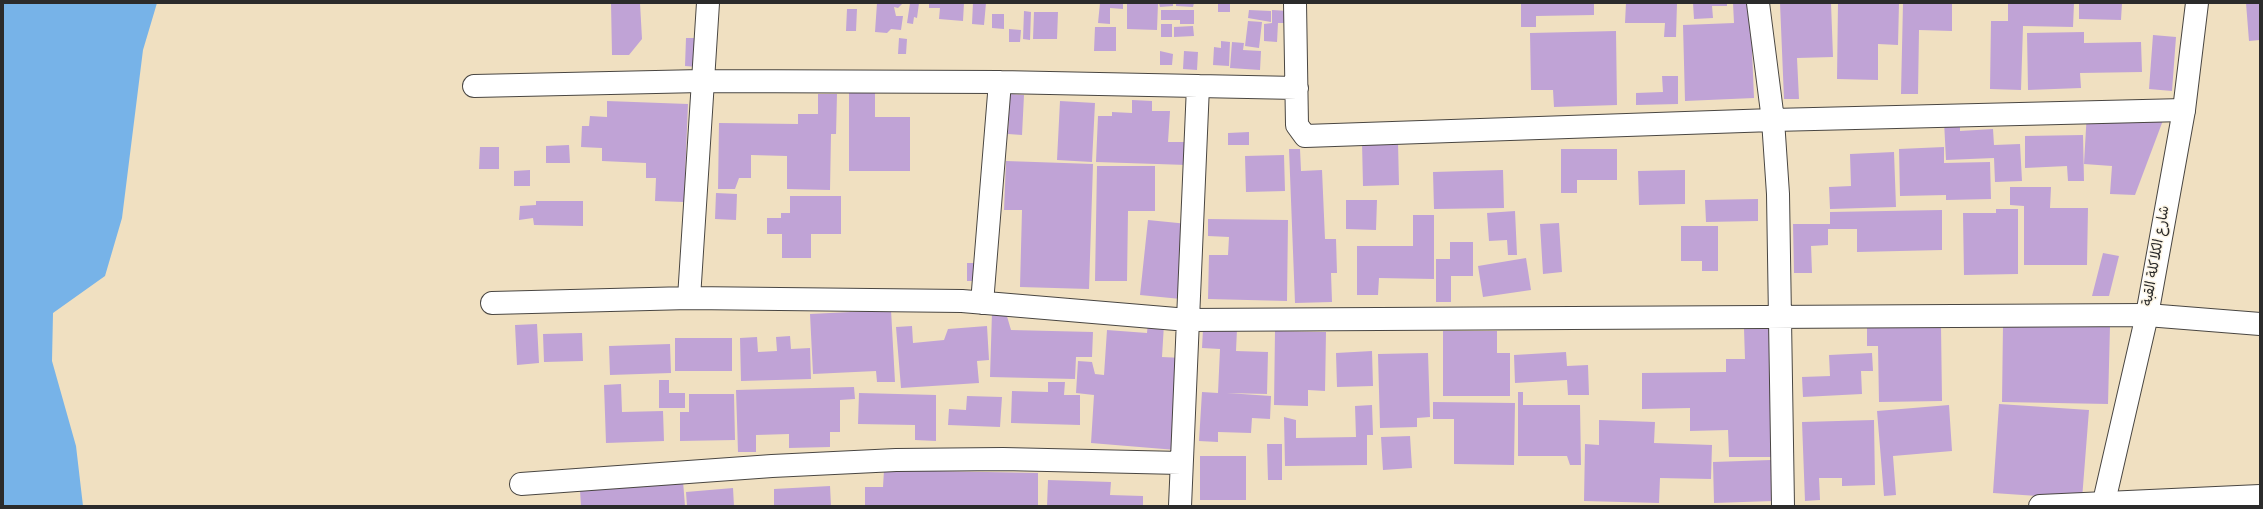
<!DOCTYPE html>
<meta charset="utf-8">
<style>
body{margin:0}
#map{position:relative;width:2263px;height:509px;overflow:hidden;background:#f0e0c1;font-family:Mynerve,sans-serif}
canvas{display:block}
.frame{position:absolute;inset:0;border:4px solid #2b2b2b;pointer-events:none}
</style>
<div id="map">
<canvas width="2263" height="509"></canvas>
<div class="frame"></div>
</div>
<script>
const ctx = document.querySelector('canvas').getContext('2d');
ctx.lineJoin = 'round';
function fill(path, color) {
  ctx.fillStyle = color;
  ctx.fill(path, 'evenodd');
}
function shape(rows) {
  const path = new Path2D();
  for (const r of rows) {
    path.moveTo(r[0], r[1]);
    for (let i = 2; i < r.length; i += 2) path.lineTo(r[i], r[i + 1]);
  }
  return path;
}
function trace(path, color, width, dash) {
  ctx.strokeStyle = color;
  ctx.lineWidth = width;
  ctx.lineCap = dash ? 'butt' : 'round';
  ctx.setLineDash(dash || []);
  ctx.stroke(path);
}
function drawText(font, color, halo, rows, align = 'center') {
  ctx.font = font + ' Mynerve,"Playpen Sans Arabic",sans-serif';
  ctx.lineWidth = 3;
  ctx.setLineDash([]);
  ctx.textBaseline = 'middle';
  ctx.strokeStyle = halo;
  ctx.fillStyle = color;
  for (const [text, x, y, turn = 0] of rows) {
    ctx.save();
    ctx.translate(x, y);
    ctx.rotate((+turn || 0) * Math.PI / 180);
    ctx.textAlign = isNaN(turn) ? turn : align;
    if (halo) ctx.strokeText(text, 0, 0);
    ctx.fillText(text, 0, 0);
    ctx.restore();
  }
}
fill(shape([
 [3,3,157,3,143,50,122,218,105,276,53,313,52,361,76,446,83,506,3,506]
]), '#77b3e8');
fill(shape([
 [611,3,640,3,642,39,629,55,612,55],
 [877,3,903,3,898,8,894,7,896,16,903,16,901,30,891,29,887,33,875,32],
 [910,3,919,3,917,18,914,17,913,24,907,23],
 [929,3,964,3,963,21,939,19,940,8,929,8],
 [973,3,986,3,984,25,972,24],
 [1100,3,1123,3,1123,9,1110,8,1110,24,1098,23],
 [1127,3,1158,3,1157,30,1127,29],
 [1159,3,1173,3,1173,6,1160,7],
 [1176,3,1194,3,1193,7,1176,6],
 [1218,3,1230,3,1230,12,1218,12],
 [1521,3,1594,3,1594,15,1536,16,1536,27,1521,27],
 [1626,3,1677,3,1676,37,1664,37,1665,23,1625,23],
 [1693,3,1727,3,1727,6,1712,6,1713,18,1694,19],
 [1733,3,1750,3,1754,98,1685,101,1683,25,1734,23],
 [1780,3,1831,3,1833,57,1797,58,1799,99,1784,99],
 [1838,3,1899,3,1898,45,1878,44,1878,80,1837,79],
 [1903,3,1952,3,1952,31,1919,30,1918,94,1901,94],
 [2008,3,2074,3,2073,27,2023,26,2021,90,1990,89,1991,21,2008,21],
 [2079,3,2122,3,2121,20,2079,19],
 [2246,3,2260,3,2260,40,2249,41],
 [847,9,857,9,856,31,846,31],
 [1161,10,1194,10,1194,24,1180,24,1180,20,1161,20],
 [1249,10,1271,11,1271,22,1248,18],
 [1272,10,1288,11,1288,23,1278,23,1277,42,1264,41,1264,24,1272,23],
 [1024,11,1031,12,1030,40,1023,39],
 [1034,12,1058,12,1057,39,1033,39],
 [992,14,1004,14,1004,29,992,28],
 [1248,21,1262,22,1259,48,1245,46],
 [1161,24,1172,24,1172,37,1161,37],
 [1193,26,1194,36,1174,37,1174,27],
 [1095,27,1116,27,1116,51,1094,51],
 [1009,29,1021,30,1020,42,1009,42],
 [1616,31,1617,105,1554,107,1553,90,1531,90,1530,33],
 [2084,32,2084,43,2141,42,2142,72,2080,73,2081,88,2028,90,2027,33],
 [2153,35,2176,37,2172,91,2149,89],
 [686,38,695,38,697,67,685,66],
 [899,38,907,39,906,54,898,54],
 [1221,41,1230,42,1229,66,1213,65,1214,47,1221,48],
 [1232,42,1244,43,1243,50,1261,51,1260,70,1230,68],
 [1160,51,1173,54,1172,65,1160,65],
 [1184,51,1198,52,1197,70,1183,69],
 [1662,76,1678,76,1678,104,1636,105,1636,93,1663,92],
 [849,92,875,92,875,117,910,117,910,171,849,171],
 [818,94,837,94,836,134,831,134,830,190,787,189,787,156,751,155,751,178,739,178,735,189,718,189,719,123,798,124,798,114,818,114],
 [1010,94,1024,95,1022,135,1008,134],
 [1132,100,1152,101,1152,111,1170,111,1168,142,1188,142,1187,165,1096,162,1098,116,1112,116,1112,112,1132,113],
 [607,101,688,104,684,202,655,201,656,178,646,178,646,163,602,161,602,148,581,147,582,126,589,126,590,116,607,117],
 [1060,101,1095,103,1092,162,1057,160],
 [2087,111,2165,115,2135,195,2110,194,2112,166,2084,164],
 [1944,121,1960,121,1960,131,1993,129,1994,145,2020,144,2022,181,1995,182,1994,158,1946,160],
 [1249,132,1249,145,1228,145,1228,133],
 [2083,135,2084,181,2068,181,2067,166,2025,168,2025,136],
 [1362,142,1398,142,1399,185,1363,186],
 [569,145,570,163,546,163,546,146],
 [480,147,499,147,499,169,479,169],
 [1944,147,1944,163,1990,162,1991,199,1946,200,1946,195,1900,196,1899,149],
 [1289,149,1300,149,1301,171,1322,170,1325,239,1336,239,1337,273,1331,273,1332,302,1295,303],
 [1561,149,1617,149,1617,180,1577,180,1577,193,1561,193],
 [1894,152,1896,207,1830,209,1829,187,1851,186,1850,154],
 [1284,155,1285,191,1246,192,1245,156],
 [1006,161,1093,164,1089,289,1020,287,1022,210,1004,210],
 [1097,166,1155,166,1155,211,1128,211,1127,281,1095,281],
 [530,170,530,186,514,186,514,171],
 [1503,170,1504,208,1434,209,1433,172],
 [1685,170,1685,204,1639,205,1638,171],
 [2010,187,2051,187,2050,208,2088,208,2087,265,2024,265,2024,206,2010,205],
 [716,193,737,194,736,220,715,219],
 [790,196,841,196,841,234,811,234,811,258,782,258,782,234,767,234,767,218,781,218,781,213,790,213],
 [1758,199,1758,221,1706,222,1705,200],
 [1346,200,1377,200,1376,230,1346,229],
 [536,201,583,201,583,226,534,225,533,218,519,220,520,206,536,205],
 [1996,209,2018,209,2018,274,1964,275,1963,213,1996,213],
 [1942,210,1942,250,1857,252,1857,229,1828,229,1828,245,1811,246,1812,273,1794,273,1793,224,1830,224,1830,212],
 [1515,211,1517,255,1508,255,1507,240,1489,241,1487,213],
 [1413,215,1434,215,1434,279,1379,278,1378,295,1357,295,1357,246,1413,246],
 [1208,219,1288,220,1287,301,1208,299,1209,255,1228,255,1229,237,1208,236],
 [1148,220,1188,224,1181,299,1140,295],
 [1559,223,1562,272,1543,274,1540,224],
 [1681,226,1718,226,1718,271,1702,271,1702,261,1681,261],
 [1450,242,1473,242,1473,276,1451,276,1451,302,1436,302,1436,259,1450,259],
 [2103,253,2119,256,2109,296,2092,296],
 [1526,258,1531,290,1483,297,1478,266],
 [967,263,980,263,980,281,967,281],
 [891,310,895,382,877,382,876,371,813,374,810,314],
 [992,312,1006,313,1011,330,1093,332,1092,357,1076,357,1075,379,990,377],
 [1148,322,1164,324,1162,357,1183,358,1176,450,1091,443,1094,395,1076,393,1078,361,1092,362,1095,374,1104,375,1107,330,1147,333],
 [537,324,539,363,517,365,515,325],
 [2003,325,2110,326,2108,404,2002,402],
 [912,326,913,343,944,340,948,329,987,326,989,360,977,361,979,383,901,388,896,327],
 [1941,326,1942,401,1879,402,1878,346,1867,346,1867,327],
 [1203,329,1237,329,1236,351,1268,352,1267,394,1227,393,1271,396,1270,419,1252,418,1251,433,1218,432,1218,442,1199,441,1202,392,1218,393,1220,349,1202,348],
 [1744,329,1771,329,1773,457,1729,457,1728,430,1690,431,1690,408,1642,409,1642,373,1726,372,1726,359,1745,359],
 [1275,331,1326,332,1325,391,1308,390,1308,406,1274,405],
 [1443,331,1497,331,1497,353,1510,353,1510,396,1443,396],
 [582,333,583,361,544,362,543,334],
 [790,336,791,349,810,348,811,379,741,381,740,338,757,337,758,352,777,351,776,337],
 [675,338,732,338,732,371,675,371],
 [670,344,671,373,610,375,609,346],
 [1372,351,1373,386,1337,387,1336,353],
 [1566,352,1567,366,1588,365,1589,395,1568,395,1567,380,1515,383,1514,355],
 [1428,353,1430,417,1417,418,1417,427,1380,428,1378,354],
 [1872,353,1873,371,1861,371,1862,394,1803,397,1802,377,1830,376,1829,355],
 [659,380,669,380,669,393,685,393,685,408,659,408],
 [1048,382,1065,382,1064,395,1080,395,1080,425,1011,423,1012,391,1048,392],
 [621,384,622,412,663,411,664,441,606,443,604,385],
 [854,387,855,399,840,400,840,432,830,432,830,447,789,448,789,434,756,435,756,452,738,452,736,390],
 [1518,392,1523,392,1523,405,1580,405,1581,465,1570,465,1567,456,1518,456],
 [859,393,936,395,936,441,915,440,915,425,858,424],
 [689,394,734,394,735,440,680,441,680,412,689,412],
 [967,396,1002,397,1000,427,948,425,949,409,966,410],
 [1433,402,1515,403,1514,465,1454,464,1454,419,1433,419],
 [1999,404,2089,410,2082,499,1993,493],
 [1372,405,1373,435,1367,435,1367,465,1285,466,1284,417,1296,420,1296,438,1356,437,1355,406],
 [1949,405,1952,451,1893,456,1896,495,1884,496,1877,411],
 [1599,420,1655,422,1654,443,1712,445,1711,479,1660,478,1659,503,1584,501,1585,444,1599,445],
 [1874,420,1875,485,1842,486,1842,478,1819,478,1820,500,1805,501,1802,422],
 [1410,436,1412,468,1383,470,1381,437],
 [1267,444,1282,444,1282,480,1268,480],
 [1200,456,1246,456,1246,500,1200,500],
 [1771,460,1773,501,1714,503,1713,462],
 [884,470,1038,473,1038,506,865,506,865,487,883,487],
 [1048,480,1111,482,1110,495,1143,496,1143,506,1047,506],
 [683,481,685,506,581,506,580,490],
 [830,486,831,506,774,506,774,489],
 [733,488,734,506,687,506,686,492]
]), '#c0a3d6');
const minor = shape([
 [1295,3,1297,125,1305,136,1773,120,2184,110],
 [1758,3,1773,120,1778,194,1783,506],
 [474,86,701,81,1000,82,1297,88],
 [689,298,708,3],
 [492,303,689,298,962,301,1188,320,2147,315,2260,324],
 [982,303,1000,82],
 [521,484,772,466,896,460,1003,459,1181,463],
 [1180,506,1198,86],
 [2040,506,2260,496]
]);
const tertiary = shape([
 [2103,506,2147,315,2184,110,2197,3]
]);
trace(minor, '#494642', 24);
trace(tertiary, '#494642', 24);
trace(minor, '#fff', 22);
trace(tertiary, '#fff', 22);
drawText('14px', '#2b2b2b', '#fcf5e5', [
 ["شارع الكلاكلة القبة",2157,256,-80]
]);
</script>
